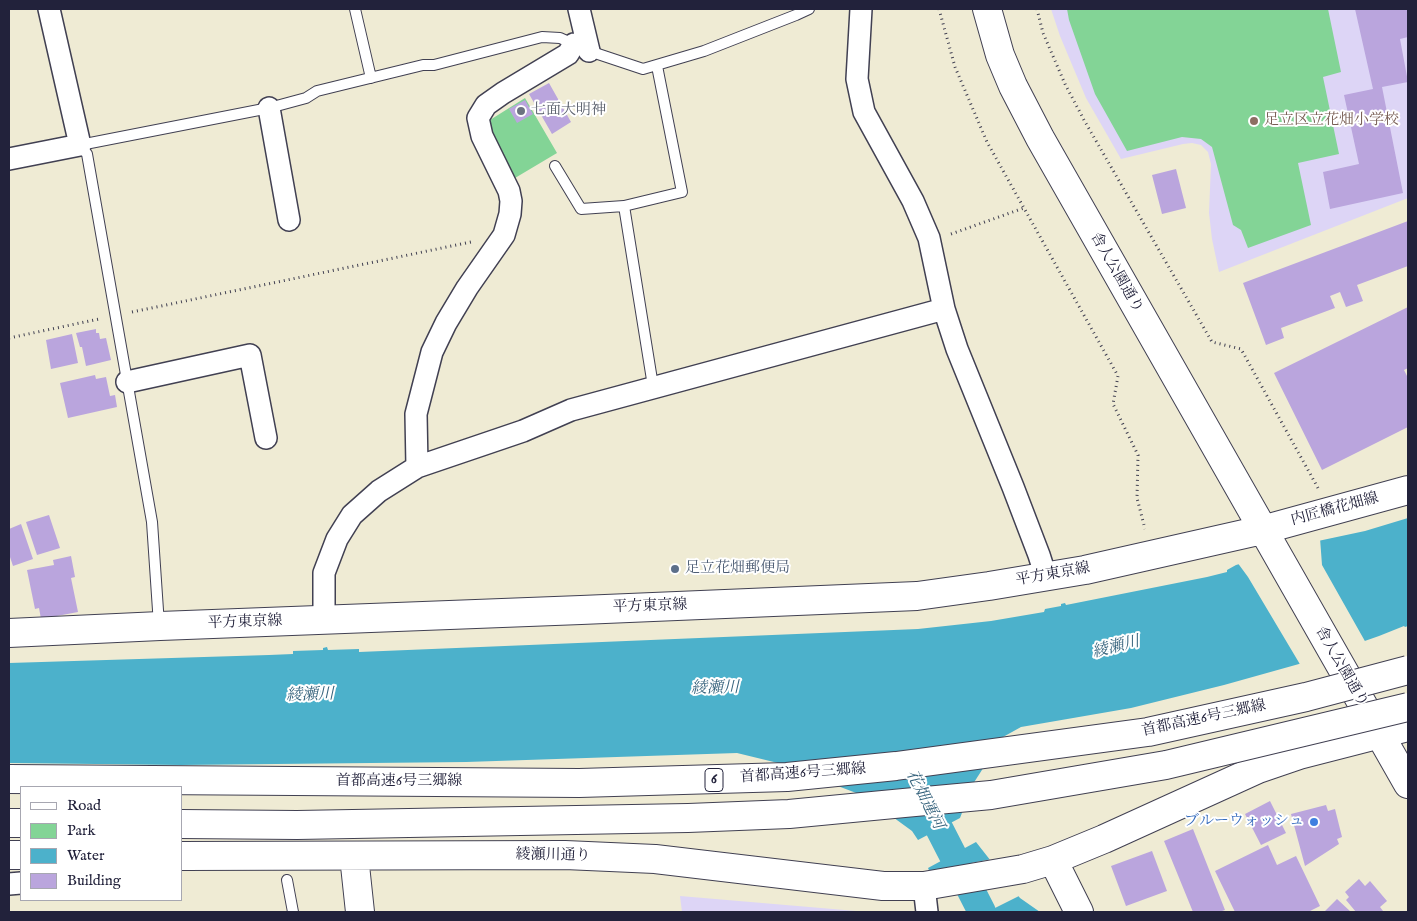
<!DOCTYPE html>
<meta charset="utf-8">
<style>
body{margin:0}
#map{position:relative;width:1417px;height:921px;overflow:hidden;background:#efebd4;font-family:"IM FELL English",serif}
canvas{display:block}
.frame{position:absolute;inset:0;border:10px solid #22223b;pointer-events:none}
.legend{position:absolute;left:20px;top:786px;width:162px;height:115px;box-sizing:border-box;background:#fff;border:1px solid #a7a7b1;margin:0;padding:6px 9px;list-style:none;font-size:15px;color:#22223b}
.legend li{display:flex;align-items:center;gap:10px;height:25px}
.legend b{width:25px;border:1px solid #a7a7b1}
</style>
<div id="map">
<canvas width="1417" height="921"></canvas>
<div class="frame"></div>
<ul class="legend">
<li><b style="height:6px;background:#fff"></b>Road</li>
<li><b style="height:14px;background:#83d496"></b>Park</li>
<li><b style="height:14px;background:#4cb1cb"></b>Water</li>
<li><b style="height:14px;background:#baa5dd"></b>Building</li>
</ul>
</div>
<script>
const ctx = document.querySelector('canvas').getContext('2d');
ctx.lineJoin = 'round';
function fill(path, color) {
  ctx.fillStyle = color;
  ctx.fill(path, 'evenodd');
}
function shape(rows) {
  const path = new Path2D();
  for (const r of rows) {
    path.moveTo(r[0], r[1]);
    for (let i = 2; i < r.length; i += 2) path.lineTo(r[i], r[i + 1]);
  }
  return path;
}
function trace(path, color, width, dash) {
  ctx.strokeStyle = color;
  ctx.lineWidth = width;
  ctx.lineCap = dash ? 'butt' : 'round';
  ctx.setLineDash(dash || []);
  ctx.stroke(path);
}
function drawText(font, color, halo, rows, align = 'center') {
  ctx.font = font + ' "IM FELL English","Noto Serif JP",serif';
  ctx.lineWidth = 4;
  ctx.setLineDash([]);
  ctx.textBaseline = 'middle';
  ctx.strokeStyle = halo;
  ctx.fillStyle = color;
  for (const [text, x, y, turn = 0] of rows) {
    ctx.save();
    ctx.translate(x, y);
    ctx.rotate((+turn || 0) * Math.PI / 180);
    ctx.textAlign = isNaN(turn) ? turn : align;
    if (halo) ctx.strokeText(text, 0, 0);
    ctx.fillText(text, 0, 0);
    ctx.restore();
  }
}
fill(shape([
 [1051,9,1408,9,1408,198,1219,272,1212,239,1209,213,1211,164,1208,152,1201,145,1192,143,1183,144,1121,159,1086,98,1060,36],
 [680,896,868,912,682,912]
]), '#ddd5f6');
fill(shape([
 [1067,9,1328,9,1341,72,1323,77,1339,154,1298,163,1311,225,1248,248,1241,230,1233,225,1212,147,1201,139,1182,137,1127,151,1095,94,1069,20],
 [525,98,557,153,515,178,492,134,490,120]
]), '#83d496');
fill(shape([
 [1408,518,1408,626,1405,627,1404,626,1379,636,1299,664,1224,685,1131,708,1021,727,1003,737,973,784,960,818,918,840,912,831,864,796,778,763,737,753,466,762,181,765,9,763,9,663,269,655,293,654,293,651,323,650,323,648,327,647,328,650,359,649,359,652,918,629,991,621,1044,612,1045,609,1061,606,1061,604,1065,603,1066,605,1207,577,1227,572,1227,570,1236,565,1318,541,1365,531],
 [976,842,1020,898,1040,912,947,912,928,868]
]), '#4cb1cb');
fill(shape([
 [1320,538,1322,565,1366,643,1301,666,1248,577,1237,562],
 [992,859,1021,895,987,912,944,912,929,871]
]), '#efebd4');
trace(shape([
 [922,795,982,912]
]), '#4cb1cb', 28);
fill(shape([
 [1355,9,1408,9,1408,37,1400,39,1408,82,1382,87,1403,193,1330,209,1323,172,1359,164,1344,95,1373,89],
 [549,83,571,122,552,134,529,94],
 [525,100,533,114,517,123,509,109],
 [1176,169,1186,208,1162,214,1152,175],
 [1408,221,1408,266,1357,285,1363,301,1346,307,1340,292,1330,296,1335,308,1281,328,1284,338,1266,345,1243,283],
 [1408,307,1408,368,1404,370,1408,378,1408,427,1322,470,1274,373],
 [96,329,96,333,99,333,100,339,106,338,111,360,86,366,82,347,80,347,76,333],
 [72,334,78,363,51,369,46,340],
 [95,375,96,379,106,377,110,396,115,395,117,407,68,418,60,383],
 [49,515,60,548,37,555,26,522],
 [21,524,33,559,13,566,9,554,9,529],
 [71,556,75,577,71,578,78,612,41,619,39,608,35,609,27,570,54,565,53,560],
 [1270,801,1286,833,1261,845,1245,814],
 [1326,805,1328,811,1335,809,1342,837,1337,839,1339,844,1305,866,1291,814],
 [1193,829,1225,910,1219,912,1193,912,1164,841],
 [1268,845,1277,865,1296,856,1320,906,1308,912,1235,912,1215,871],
 [1152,851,1167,891,1126,906,1111,866],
 [1359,879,1365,886,1370,881,1387,901,1380,907,1383,911,1382,912,1356,912,1346,900,1349,897,1345,892],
 [1337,899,1351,912,1324,912]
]), '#baa5dd');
const lane = shape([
 [355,9,371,78],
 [555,166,581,209,624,206],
 [653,386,624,206,682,192,657,66],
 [159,625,152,522,87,154,80,145,269,108,306,98,317,91,423,65,434,65,542,37,560,38,589,51,643,69,704,51,796,15,809,9],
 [287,880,293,912]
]);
const street = shape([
 [579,9,589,51],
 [861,9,857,79,864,112,913,201,929,238,944,309,957,349,1013,487,1039,555,1046,577],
 [269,108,289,220],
 [9,159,80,145,49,9],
 [127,382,250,355,266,438],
 [417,467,416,414,432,352,446,323,467,288,504,235,510,214,511,201,509,191,482,136,478,118,486,105,503,93,568,54,574,44],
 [324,620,324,573,337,539,352,515,379,491,417,467,523,431,571,410,944,309],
 [9,884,21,883],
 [924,886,927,912]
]);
const secondary = shape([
 [987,9,1000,55,1013,86,1040,138,1408,784],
 [9,633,160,626,581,610,917,596,989,586,1085,570,1262,530,1408,490],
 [9,855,21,855],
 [181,856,565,855,655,859,883,886,924,886,1023,869,1053,860,1104,839,1258,769,1299,755,1408,727],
 [354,856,360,912],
 [1053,860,1079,912]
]);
const highway = shape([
 [9,823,21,823]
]);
trace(lane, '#414052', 12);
trace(street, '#414052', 24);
trace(secondary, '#414052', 30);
trace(highway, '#414052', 30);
trace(shape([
 [939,9,955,67,987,142,1118,376,1113,404,1138,455,1137,498,1145,529],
 [1037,9,1043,33,1065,84,1084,120,1212,342,1241,349,1318,488],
 [951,234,1024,208],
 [132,312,471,242],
 [9,338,99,319]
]), '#414052', 3, [1, 4]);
trace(lane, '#fff', 10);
trace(street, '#fff', 21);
trace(secondary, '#fff', 28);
trace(highway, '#fff', 28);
const highwayBridge = shape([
 [9,779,579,783,787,777,896,766,1148,732,1306,697,1408,670],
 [181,824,297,825,688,818,789,814,904,803,991,795,1166,765,1408,707]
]);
trace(highwayBridge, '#414052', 30, []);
trace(highwayBridge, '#fff', 28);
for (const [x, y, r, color] of [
 [521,111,5,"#6b7280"],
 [1254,121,5,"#8d6e63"],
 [675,569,5,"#5c6f8a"],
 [1314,822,5,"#3f7fe0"]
]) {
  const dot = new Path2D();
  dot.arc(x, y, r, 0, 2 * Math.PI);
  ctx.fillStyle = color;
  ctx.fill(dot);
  trace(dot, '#fff', 2);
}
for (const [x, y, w] of [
 [714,780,18]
]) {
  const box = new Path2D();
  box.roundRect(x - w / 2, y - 11.5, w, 23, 4);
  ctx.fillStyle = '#fff';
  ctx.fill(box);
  trace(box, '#22223b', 1);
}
drawText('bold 14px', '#22223b', null, [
 ["6",714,780]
]);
drawText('15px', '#5b616d', '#fff', [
 ["七面大明神",531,111]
], 'left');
drawText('15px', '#785e54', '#fff', [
 ["足立区立花畑小学校",1264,121]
], 'left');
drawText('15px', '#22223b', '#fff', [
 ["舎人公園通り",1116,273,60],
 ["内匠橋花畑線",1335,510,-15],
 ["平方東京線",1053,575,-10],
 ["平方東京線",650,607,-2],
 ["平方東京線",245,623,-2],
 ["舎人公園通り",1341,667,60],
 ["首都高速6号三郷線",1204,719,-12],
 ["首都高速6号三郷線",803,774,-4],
 ["首都高速6号三郷線",399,782],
 ["綾瀬川通り",553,856,1]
]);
drawText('15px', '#4e5e75', '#fff', [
 ["足立花畑郵便局",685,569]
], 'left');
drawText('15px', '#366cbe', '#fff', [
 ["ブルーウォッシュ",1304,822]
], 'right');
drawText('italic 16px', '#35627c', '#fff', [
 ["綾瀬川",1116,648,-14],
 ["綾瀬川",715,689,-1],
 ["綾瀬川",310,696,-2],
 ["花畑運河",924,800,63]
]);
</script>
